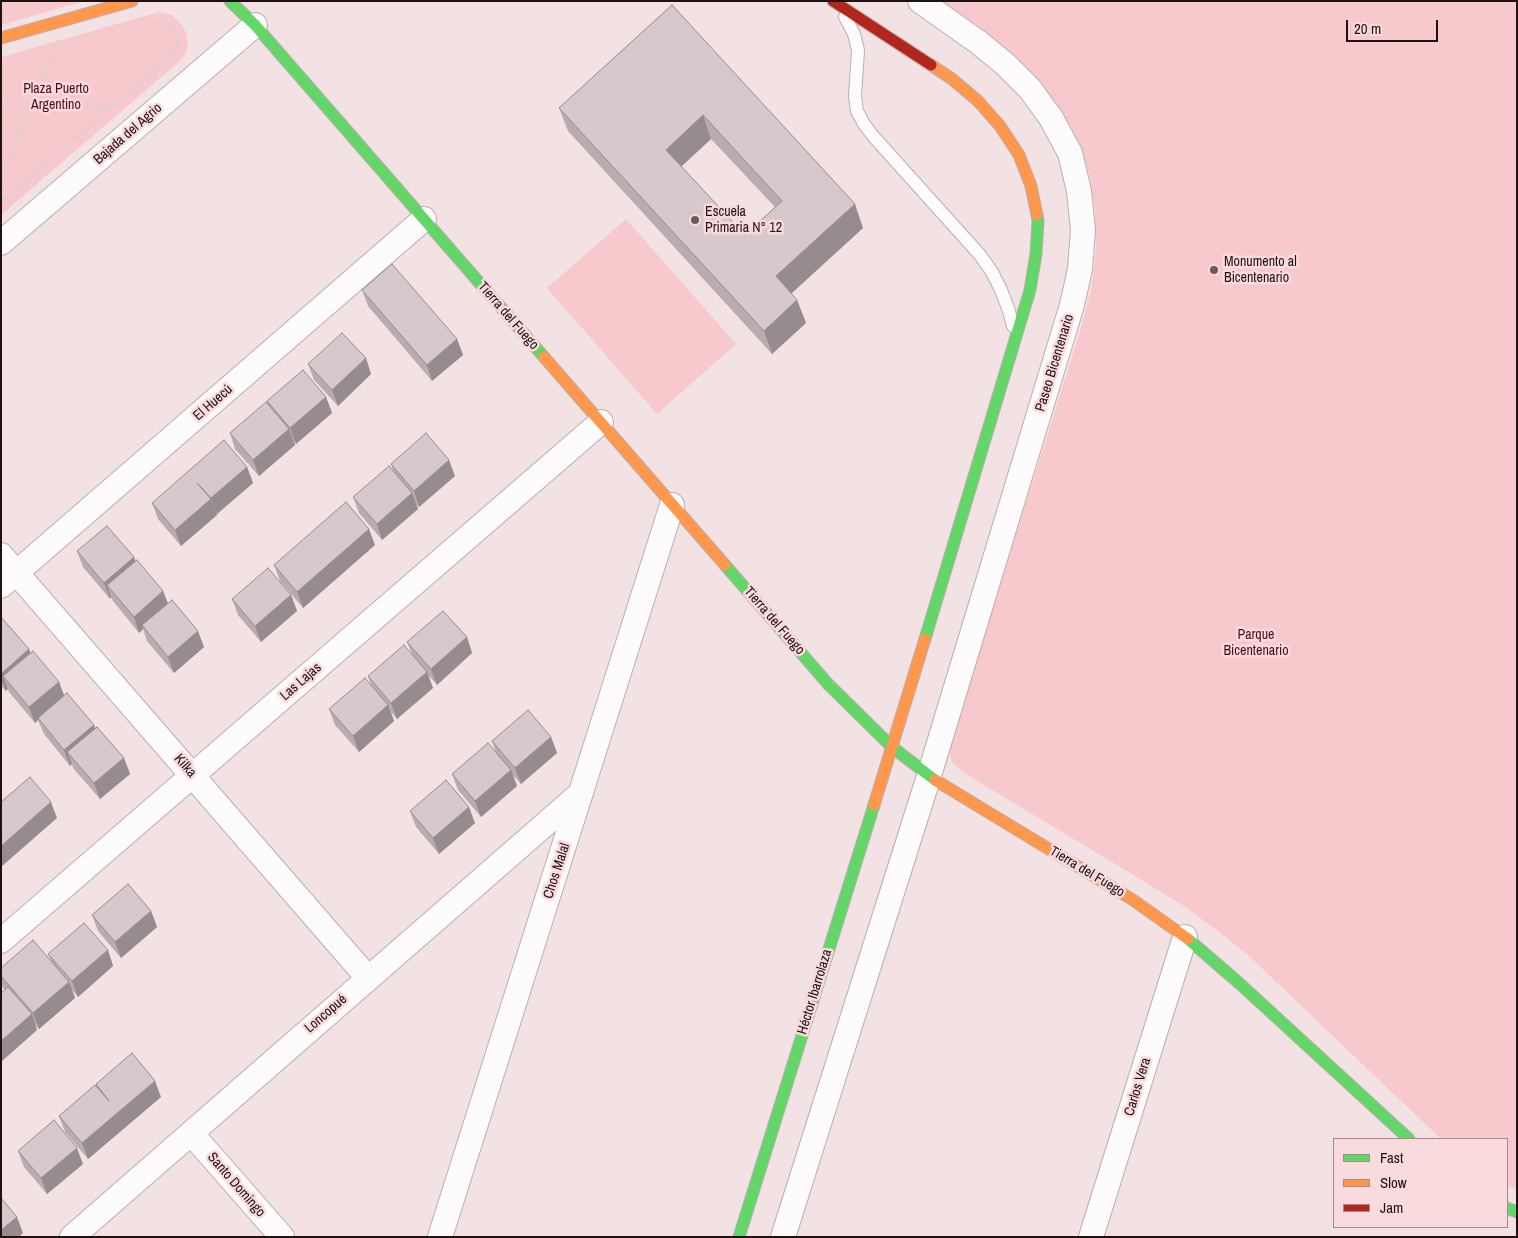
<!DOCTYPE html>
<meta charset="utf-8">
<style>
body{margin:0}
#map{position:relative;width:1518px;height:1238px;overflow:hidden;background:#f2e2e3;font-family:"Archivo Narrow",sans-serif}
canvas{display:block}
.frame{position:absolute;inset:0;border:2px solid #221113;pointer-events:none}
.legend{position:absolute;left:1333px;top:1138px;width:175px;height:90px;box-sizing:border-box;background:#f9dbdd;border:1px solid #a38a8c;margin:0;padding:6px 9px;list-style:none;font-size:15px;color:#221113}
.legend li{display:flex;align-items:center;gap:10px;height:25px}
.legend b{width:25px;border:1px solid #a38a8c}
.scale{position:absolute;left:1346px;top:20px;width:92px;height:22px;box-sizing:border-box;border:2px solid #221113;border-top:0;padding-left:6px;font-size:15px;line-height:18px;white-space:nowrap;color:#221113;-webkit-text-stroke:4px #f9dbdd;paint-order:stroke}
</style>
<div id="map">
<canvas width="1518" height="1238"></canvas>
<div class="frame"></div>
<ul class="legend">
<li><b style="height:6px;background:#63d668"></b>Fast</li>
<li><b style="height:6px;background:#ff974d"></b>Slow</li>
<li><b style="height:6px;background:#b3261e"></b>Jam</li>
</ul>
<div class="scale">20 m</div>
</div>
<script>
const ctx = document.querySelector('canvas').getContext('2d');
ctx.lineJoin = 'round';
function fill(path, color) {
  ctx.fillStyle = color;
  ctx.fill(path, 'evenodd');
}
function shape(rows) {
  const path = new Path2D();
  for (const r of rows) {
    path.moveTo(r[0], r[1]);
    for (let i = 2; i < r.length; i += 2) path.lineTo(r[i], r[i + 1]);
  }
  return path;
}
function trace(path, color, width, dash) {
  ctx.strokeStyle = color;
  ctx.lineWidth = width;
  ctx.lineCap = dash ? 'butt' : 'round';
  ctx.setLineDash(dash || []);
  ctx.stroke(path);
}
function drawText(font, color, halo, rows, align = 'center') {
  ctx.font = font + ' "Archivo Narrow",sans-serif';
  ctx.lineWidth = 5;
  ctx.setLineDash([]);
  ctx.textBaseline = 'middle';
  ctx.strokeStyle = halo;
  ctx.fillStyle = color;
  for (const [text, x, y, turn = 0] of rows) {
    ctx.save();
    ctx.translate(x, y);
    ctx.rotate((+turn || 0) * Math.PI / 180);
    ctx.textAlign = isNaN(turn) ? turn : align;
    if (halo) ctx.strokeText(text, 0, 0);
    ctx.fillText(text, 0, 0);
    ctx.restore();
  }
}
fill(shape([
 [1,1,84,1,1,25],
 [942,1,1517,1,1517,1188,1507,1187,1507,1139,1441,1139,1249,956,1218,931,1184,906,1145,882,964,773,952,762,950,753,950,744,1082,325,1092,285,1096,247,1095,211,1089,173,1075,134,1054,100,1026,68,996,40,967,18],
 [159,12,172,15,183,26,187,35,188,44,186,52,181,60,1,215,1,57],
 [626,219,736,344,657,414,547,288]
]), '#f7c9cc');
const lane = shape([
 [845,17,854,34,858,50,855,96,857,111,864,124,873,136,980,255,992,272,1001,290,1009,311,1013,326]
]);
const street = shape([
 [1,243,255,25],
 [1,555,368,978],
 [1,586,424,219],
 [1,941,601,422],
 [191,1133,282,1237],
 [72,1237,581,793],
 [440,1237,672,505],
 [783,1237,929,776,1072,305,1080,269,1083,230,1079,191,1070,153,1051,118,1030,89,1005,64,978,42,920,1],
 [1091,1237,1185,937]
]);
const fast = shape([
 [230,1,255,25,544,357],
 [725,565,828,684,892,747,935,780],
 [925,639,1030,290,1036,254,1038,221,1037,215],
 [1188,939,1239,983,1409,1139],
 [1507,1208,1517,1212],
 [739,1237,874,805]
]);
const slow = shape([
 [1,38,132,1],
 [931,65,952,79,978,101,1000,126,1019,155,1031,186,1037,215],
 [544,357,725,565],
 [935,780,1133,900,1188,939],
 [874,805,925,639]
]);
const jam = shape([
 [833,1,931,65]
]);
trace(lane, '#bcadae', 14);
trace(street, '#bcadae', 26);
trace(fast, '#bcadae', 13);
trace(slow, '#bcadae', 13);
trace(jam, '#bcadae', 13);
trace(shape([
 [1,102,110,108],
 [1,177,53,55],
 [1,203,173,55,178,45,176,33,167,24,162,23,153,23]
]), '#d7d1d2', 3, [2.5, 2.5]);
trace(lane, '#fdfbfb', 12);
trace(street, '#fdfbfb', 24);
trace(fast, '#63d668', 11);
trace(slow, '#ff974d', 11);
trace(jam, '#b3261e', 11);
fill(shape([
 [672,5,863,228,791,294,797,300,806,323,772,354,568,131,559,108],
 [711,139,775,207,745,235,681,167],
 [362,290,457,339,463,355,432,381,368,306],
 [308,364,371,374,338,406,314,380],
 [326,397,332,413,296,444,293,441,295,445,259,476,235,449,230,433,268,405,267,401],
 [391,464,455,476,419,507,416,504,418,509,382,540,359,513,353,497,393,471],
 [247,467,253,483,217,514,216,512,217,515,181,546,158,519,152,503],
 [375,545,303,608,280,581,274,565],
 [77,551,135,561,163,591,168,603,204,647,174,673,147,641,143,629,139,633,113,601,111,597,110,599,83,567],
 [291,595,297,611,261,642,238,615,232,599],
 [1,617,30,652,59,682,64,696,94,725,95,728,124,758,130,774,100,799,73,768,72,764,70,766,44,734,38,720,35,723,9,692,8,689,6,691,1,686],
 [467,637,472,653,437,685,428,675,433,688,397,719,391,712,394,721,359,752,335,725,329,709,371,685,368,676,412,654,407,642],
 [551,737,557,753,521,784,513,775,517,786,481,817,458,790,452,774,496,753,492,741],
 [410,811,475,823,439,854,416,827],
 [151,911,157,927,121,958,98,931,92,915],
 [108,950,113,966,78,997,72,990,75,998,39,1029,35,1025,37,1030,2,1061,1,993,5,990,3,988,1,983,1,968,51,961,48,954],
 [96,1084,161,1097,88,1159,65,1132,59,1116,97,1088],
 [18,1151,83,1164,47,1194,24,1167]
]), '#b9acaf');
fill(shape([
 [703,115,711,139,674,173,666,150],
 [855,204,863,228,784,300,776,276],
 [797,300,806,323,772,354,764,331],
 [457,339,463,355,432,381,427,365],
 [366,358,371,374,338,406,332,390],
 [326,397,332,413,296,444,290,428],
 [289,429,295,445,259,476,253,460],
 [449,460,455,476,419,507,414,491],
 [247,467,253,483,217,514,211,498],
 [412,493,418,509,382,540,377,524],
 [211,499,217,515,181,546,175,530],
 [369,529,375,545,303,608,297,592],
 [134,557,140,573,107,585,111,597,110,599,104,583],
 [163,591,169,607,142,625,143,629,139,633,134,617],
 [291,595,297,611,261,642,255,626],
 [198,631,204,647,174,673,168,657],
 [467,637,472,653,437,685,431,669],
 [29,649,35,665,3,676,8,689,6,691,1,679,1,674],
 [427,672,433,688,397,719,391,703],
 [59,682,65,698,38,718,38,720,35,723,29,707],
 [388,705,394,721,359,752,353,736],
 [94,725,100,741,67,752,72,764,70,766,64,750],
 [551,737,557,753,521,784,515,768],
 [124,758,130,774,100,799,94,783],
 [511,770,517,786,481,817,475,801],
 [51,802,57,818,1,867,1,846],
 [469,807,475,823,439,854,433,838],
 [151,911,157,927,121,958,115,942],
 [108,950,113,966,78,997,72,981],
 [69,982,75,998,39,1029,33,1013],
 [32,1014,37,1030,2,1061,1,1041],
 [155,1081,161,1097,88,1159,82,1143],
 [77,1148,83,1164,47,1194,41,1178],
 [17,1217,23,1233,19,1237,1,1237,1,1230]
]), '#968c8e');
const building = shape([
 [672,5,855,204,776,276,797,300,764,331,559,108,672,5],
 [703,115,782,201,745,235,666,150,703,115],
 [392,264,457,339,427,365,362,290,392,264],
 [342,333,366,358,332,390,308,364,342,333],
 [303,370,326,397,290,428,267,401,303,370],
 [266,402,289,429,253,460,230,433,266,402],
 [426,433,449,460,414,491,391,464,426,433],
 [224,440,247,467,211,498,197,483,211,499,175,530,152,503,224,440],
 [389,466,412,493,377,524,353,497,389,466],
 [346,502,369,529,297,592,274,565,346,502],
 [107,526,134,557,104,583,77,551,107,526],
 [137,560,163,591,134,617,107,585,137,560],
 [268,568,291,595,255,626,232,599,268,568],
 [172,600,198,631,168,657,142,625,172,600],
 [443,611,467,637,431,669,407,642,443,611],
 [1,617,29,649,1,674,1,617],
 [404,645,427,672,391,703,368,676,404,645],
 [33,651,59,682,29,707,3,676,33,651],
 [365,678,388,705,353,736,329,709,365,678],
 [67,693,94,725,64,750,38,718,67,693],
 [528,710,551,737,515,768,492,741,528,710],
 [97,727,124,758,94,783,67,752,97,727],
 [488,743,511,770,475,801,452,774,488,743],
 [30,777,51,802,1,846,1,802,30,777],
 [446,780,469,807,433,838,410,811,446,780],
 [128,884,151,911,115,942,92,915,128,884],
 [84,923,108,950,72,981,48,954,84,923],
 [33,940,69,982,33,1013,1,976,1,968,33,940],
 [8,987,32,1014,1,1041,1,993,8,987],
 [132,1053,155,1081,82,1143,59,1116,95,1085,109,1101,96,1084,132,1053],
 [54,1120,77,1148,41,1178,18,1151,54,1120],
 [1,1198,17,1217,1,1230,1,1198]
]);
fill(building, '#d7c8cb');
trace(building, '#968c8e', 1);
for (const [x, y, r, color] of [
 [695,220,5,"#6b5a5c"],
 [1214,270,5,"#6b5a5c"]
]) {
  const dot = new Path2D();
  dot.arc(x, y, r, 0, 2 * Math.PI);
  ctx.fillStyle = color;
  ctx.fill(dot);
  trace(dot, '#f9dbdd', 2);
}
drawText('14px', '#500b1b', '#f9dbdd', [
 ["Plaza Puerto",56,89],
 ["Argentino",56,105],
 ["Parque",1256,635],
 ["Bicentenario",1256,651]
]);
drawText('14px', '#221113', '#f9dbdd', [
 ["Bajada del Agrio",128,134,-41],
 ["Tierra del Fuego",508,316,49],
 ["Paseo Bicentenario",1055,363,-73],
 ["El Huecú",213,403,-41],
 ["Tierra del Fuego",774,621,49],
 ["Las Lajas",301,682,-41],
 ["Kilka",185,766,49],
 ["Chos Malal",557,871,-72],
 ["Tierra del Fuego",1087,872,31],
 ["Héctor Ibarrolaza",815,992,-73],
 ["Loncopué",326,1014,-41],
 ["Carlos Vera",1138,1087,-73],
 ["Santo Domingo",236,1185,49]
]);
drawText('14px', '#221113', '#f9dbdd', [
 ["Escuela",705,212],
 ["Primaria N° 12",705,228],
 ["Monumento al",1224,262],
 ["Bicentenario",1224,278]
], 'left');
</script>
